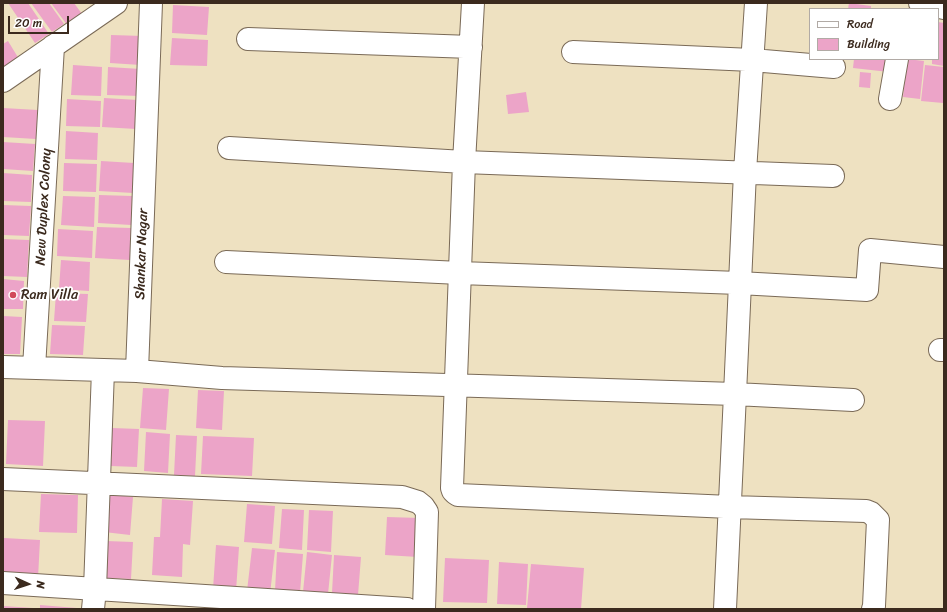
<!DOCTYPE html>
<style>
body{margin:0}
#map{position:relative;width:947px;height:612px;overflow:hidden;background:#eee1c1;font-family:Sriracha,sans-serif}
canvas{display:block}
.frame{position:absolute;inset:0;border:4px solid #3b2a1e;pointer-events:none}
.legend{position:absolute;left:809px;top:8px;width:130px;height:52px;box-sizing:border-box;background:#fff;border:1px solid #b1aaa5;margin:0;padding:5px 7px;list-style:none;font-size:12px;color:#3b2a1e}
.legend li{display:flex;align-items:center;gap:8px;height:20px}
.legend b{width:20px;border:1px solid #b1aaa5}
.north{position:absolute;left:8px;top:564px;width:40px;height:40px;-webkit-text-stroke:3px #fff;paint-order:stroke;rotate:93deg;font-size:11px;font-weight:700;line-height:16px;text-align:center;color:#3b2a1e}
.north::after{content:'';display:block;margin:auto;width:14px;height:18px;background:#3b2a1e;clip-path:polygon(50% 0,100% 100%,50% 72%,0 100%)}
.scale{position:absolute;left:8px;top:16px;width:61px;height:18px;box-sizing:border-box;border:2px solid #3b2a1e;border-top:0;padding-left:5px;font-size:12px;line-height:14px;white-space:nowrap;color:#3b2a1e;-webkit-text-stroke:3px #fff;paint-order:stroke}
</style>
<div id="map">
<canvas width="947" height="612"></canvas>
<div class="frame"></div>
<ul class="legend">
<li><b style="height:5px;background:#fff"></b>Road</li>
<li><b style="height:11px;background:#eca4c8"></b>Building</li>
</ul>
<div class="north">N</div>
<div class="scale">20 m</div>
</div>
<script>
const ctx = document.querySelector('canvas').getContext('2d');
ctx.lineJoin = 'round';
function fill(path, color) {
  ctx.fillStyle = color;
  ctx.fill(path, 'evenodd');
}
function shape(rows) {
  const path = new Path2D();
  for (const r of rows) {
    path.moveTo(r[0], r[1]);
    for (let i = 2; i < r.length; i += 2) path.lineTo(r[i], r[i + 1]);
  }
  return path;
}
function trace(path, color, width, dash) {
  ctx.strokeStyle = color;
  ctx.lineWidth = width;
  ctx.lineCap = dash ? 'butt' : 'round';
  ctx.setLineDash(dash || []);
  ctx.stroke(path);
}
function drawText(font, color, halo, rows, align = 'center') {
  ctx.font = font + ' Sriracha,sans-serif';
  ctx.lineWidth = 3.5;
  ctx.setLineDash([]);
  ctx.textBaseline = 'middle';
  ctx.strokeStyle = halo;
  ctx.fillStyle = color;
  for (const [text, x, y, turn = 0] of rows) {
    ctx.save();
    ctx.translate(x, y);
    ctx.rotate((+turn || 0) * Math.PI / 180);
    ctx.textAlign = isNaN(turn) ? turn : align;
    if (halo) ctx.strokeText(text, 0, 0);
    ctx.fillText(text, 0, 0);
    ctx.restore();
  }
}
fill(shape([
 [8,3,28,3,49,34,35,43],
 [31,3,49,3,64,24,52,32],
 [51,3,74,3,85,18,70,29],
 [849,3,871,6,871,9,848,9],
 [173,5,209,7,207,35,172,33],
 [938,22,944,23,944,66,932,64,932,59,938,59],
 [111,35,143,36,141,65,110,63],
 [172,38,208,40,207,66,170,65],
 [8,41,19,59,3,69,3,44],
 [854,59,891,59,889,72,853,68],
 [907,59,924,61,920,99,903,97],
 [73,65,102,67,101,96,71,95],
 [925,65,944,67,943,103,921,101],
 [108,67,141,69,140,96,107,95],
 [860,72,871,73,870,88,859,87],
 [526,92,529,112,508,114,506,95],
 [104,98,138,100,136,129,102,127],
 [67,99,101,101,100,127,66,126],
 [3,108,38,110,36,139,3,137],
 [66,131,98,133,97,160,65,159],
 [3,142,35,144,33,171,3,169],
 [101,161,134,163,133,193,99,191],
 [64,163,97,164,96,192,63,191],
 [3,173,32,175,31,202,3,201],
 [99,195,132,196,131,225,98,223],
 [63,196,95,197,94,227,61,225],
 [3,205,31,206,29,236,3,235],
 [97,227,131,228,130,260,95,258],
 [58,229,93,231,92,258,57,256],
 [3,239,29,240,27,277,3,276],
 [61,260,90,262,89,291,59,289],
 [3,279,24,281,23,309,3,309],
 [56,293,88,294,86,322,54,321],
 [3,316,22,317,20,354,3,354],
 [52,325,85,326,83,355,50,354],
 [143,388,169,389,166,430,140,428],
 [198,390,224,391,222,430,196,428],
 [8,420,45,421,43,466,6,464],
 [112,428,139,429,137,467,111,466],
 [146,432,170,434,168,473,144,471],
 [176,435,197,436,195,476,174,475],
 [203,436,254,438,252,476,201,474],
 [41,494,78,495,77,533,39,532],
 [107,494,133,497,130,535,104,532],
 [162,499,193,501,190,545,183,544,182,577,152,575,154,537,160,537],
 [247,504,275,506,272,544,244,542],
 [282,509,304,510,302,550,279,548],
 [309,510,333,511,331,552,307,550],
 [387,517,420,518,418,557,385,555],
 [4,538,40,540,38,578,3,576],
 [106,541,133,542,131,579,105,578],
 [216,545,239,547,236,591,213,589],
 [252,548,275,550,270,594,247,591],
 [277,552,303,554,300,593,275,591],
 [307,552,332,555,328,594,303,592],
 [334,555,361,557,358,595,332,593],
 [445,558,489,560,487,603,443,602],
 [499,562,528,564,526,605,497,604],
 [531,564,584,568,581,609,544,609,527,608],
 [40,605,77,608,77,609,40,609],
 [3,606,33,608,32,609,3,609]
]), '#eca4c8');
const street = shape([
 [473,3,464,162,452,488,453,491,455,493,458,495,730,507,866,511,871,513,878,520,874,606,873,609],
 [920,3,944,8],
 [248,39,471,47],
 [573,52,752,60,834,67],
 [3,81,116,3],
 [890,99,897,59],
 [229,148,464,162,833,176],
 [226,262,460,273,739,283,867,290,870,250,944,257],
 [940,350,944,350],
 [3,367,137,371,222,378,735,394,745,172,756,3],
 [34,368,53,46],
 [137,371,151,3],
 [3,479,402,497,418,502,423,506,427,512,424,609],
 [3,583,407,609],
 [93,609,95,589,103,370],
 [725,609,735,394,853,400]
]);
trace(street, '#7a6a57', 24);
trace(street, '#fff', 22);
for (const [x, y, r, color] of [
 [13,295,4,"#d1495b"]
]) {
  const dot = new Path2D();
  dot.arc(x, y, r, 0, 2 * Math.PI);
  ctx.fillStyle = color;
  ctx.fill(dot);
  trace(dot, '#fff', 1.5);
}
drawText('14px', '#3b2a1e', '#fff', [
 ["New Duplex Colony",44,207,-87],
 ["Shankar Nagar",142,254,-88]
]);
drawText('14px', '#3b2a1e', '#fff', [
 ["Ram Villa",21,295]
], 'left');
</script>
